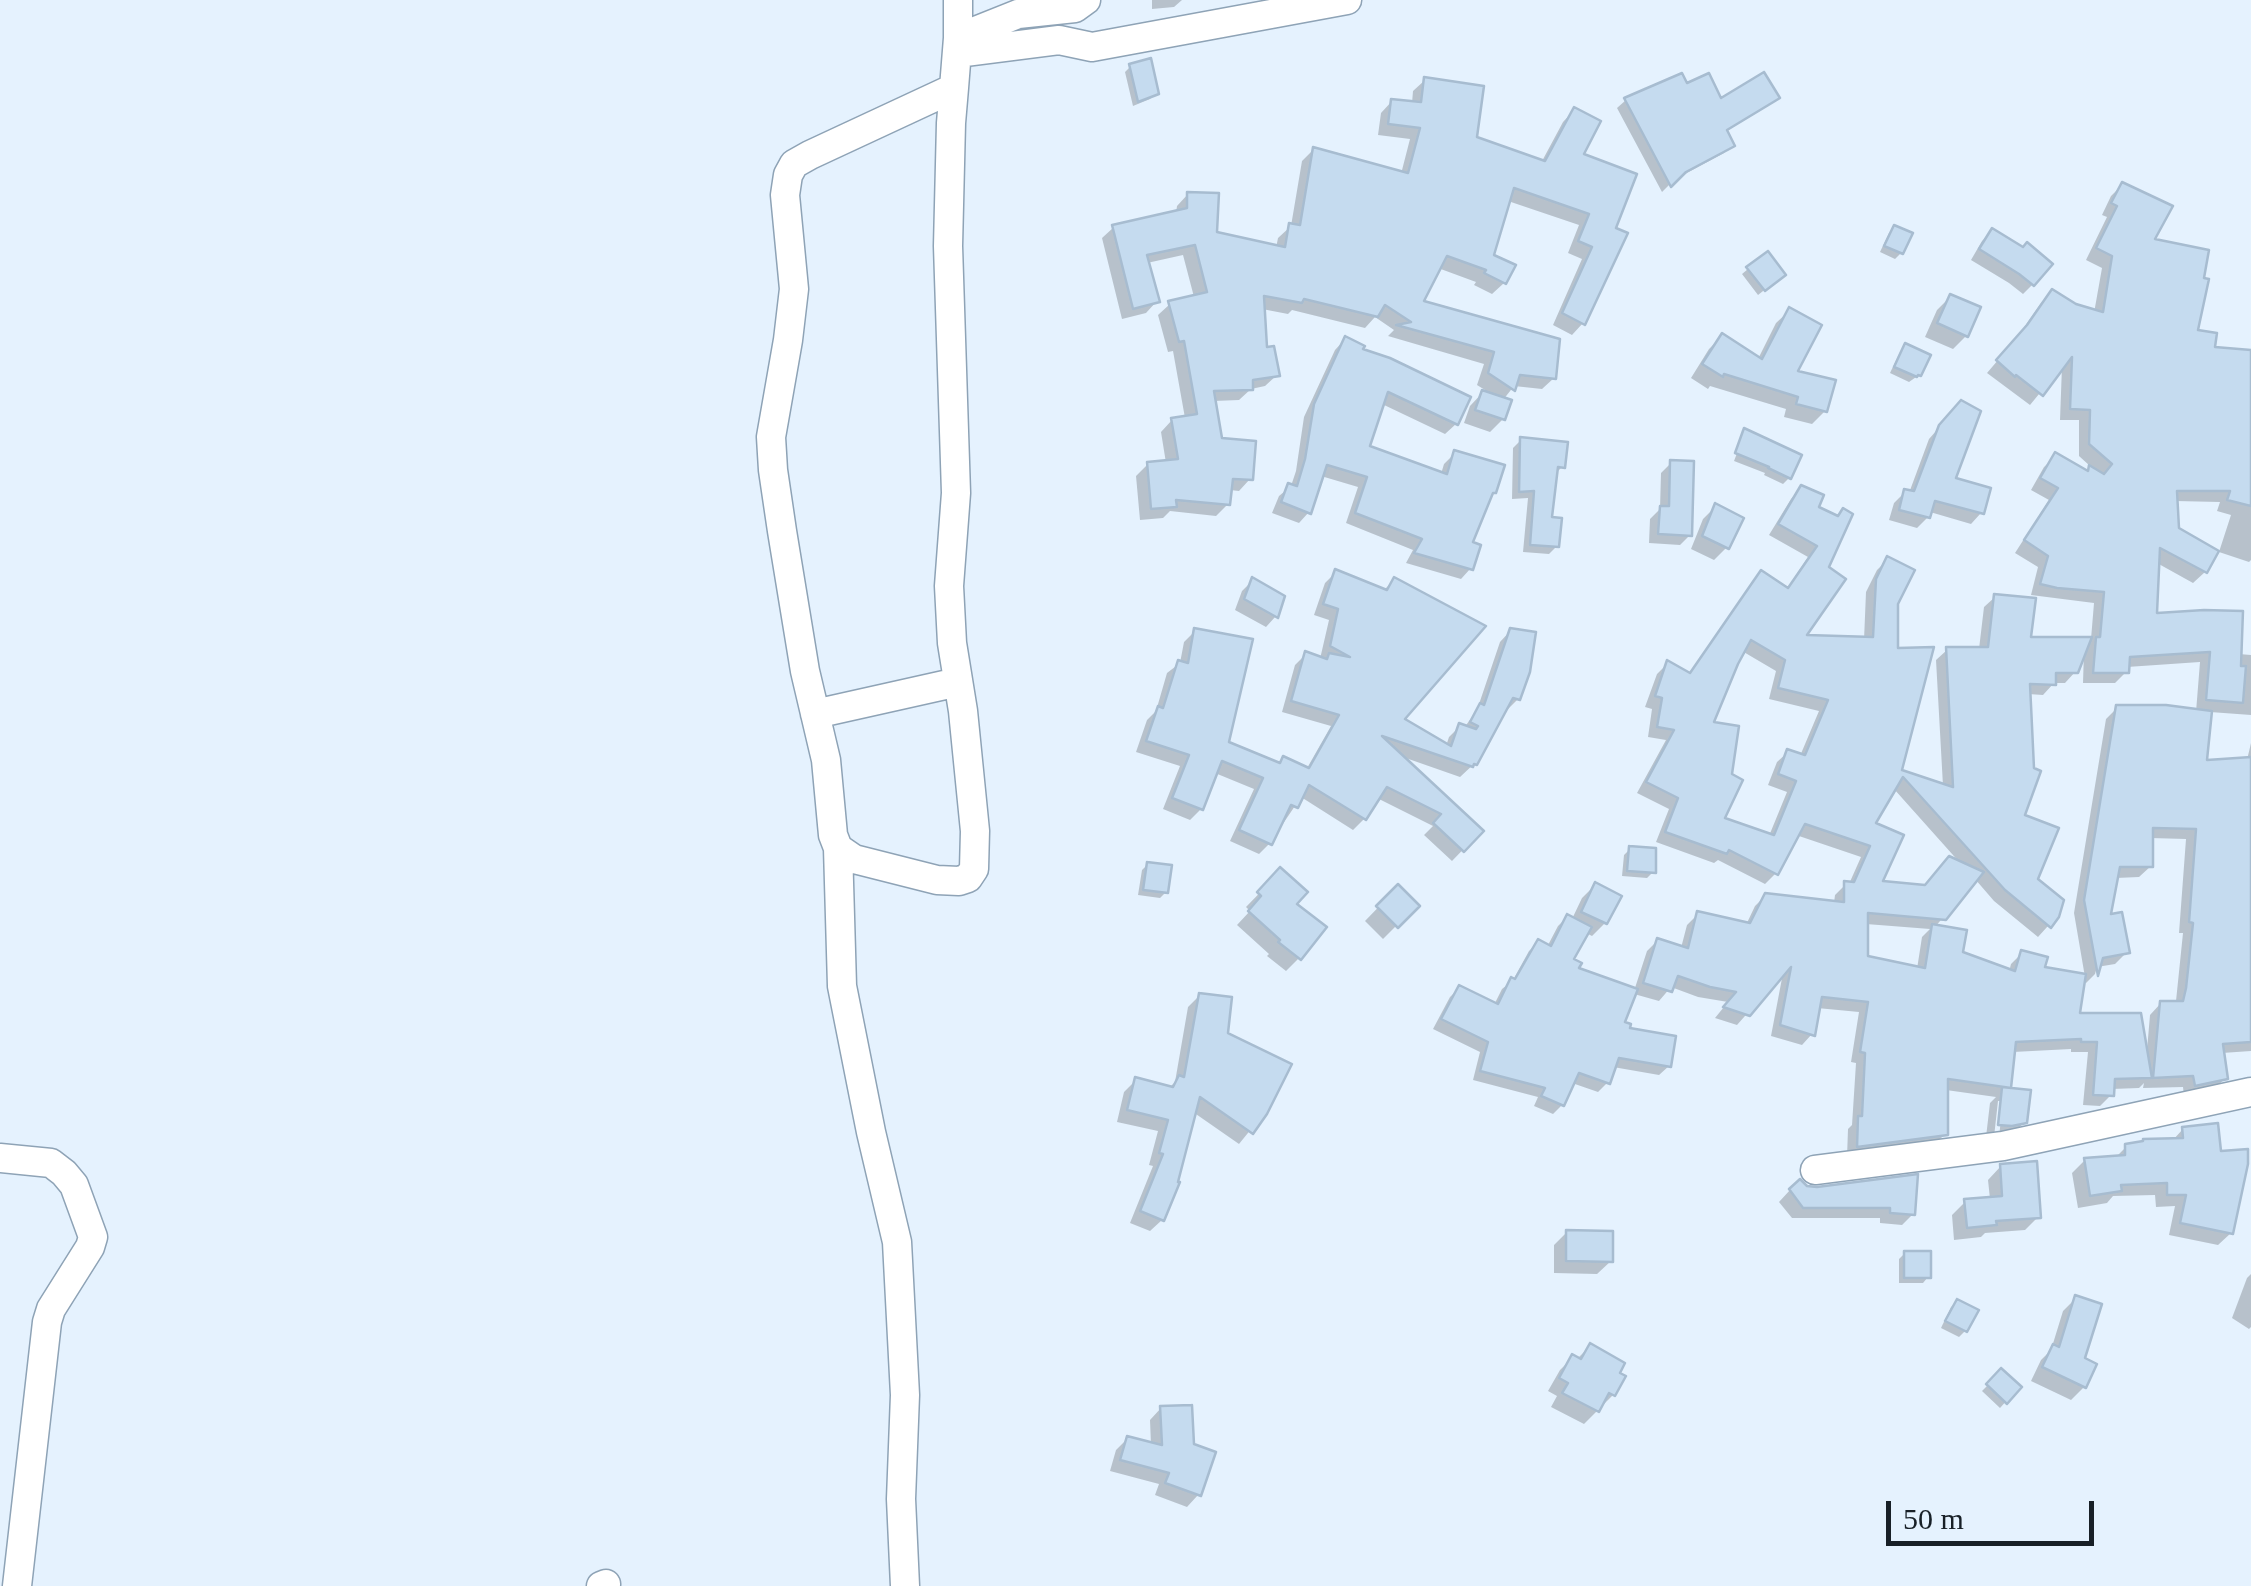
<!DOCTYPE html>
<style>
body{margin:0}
#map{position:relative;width:2251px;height:1586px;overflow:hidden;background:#e5f2fe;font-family:"Times New Roman",serif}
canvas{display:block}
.scale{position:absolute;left:1886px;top:1501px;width:208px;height:45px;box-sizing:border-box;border:5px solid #182027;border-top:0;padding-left:12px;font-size:30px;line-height:35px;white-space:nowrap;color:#182027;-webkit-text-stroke:8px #e5f2fe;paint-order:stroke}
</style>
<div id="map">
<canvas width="2251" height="1586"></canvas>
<div class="scale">50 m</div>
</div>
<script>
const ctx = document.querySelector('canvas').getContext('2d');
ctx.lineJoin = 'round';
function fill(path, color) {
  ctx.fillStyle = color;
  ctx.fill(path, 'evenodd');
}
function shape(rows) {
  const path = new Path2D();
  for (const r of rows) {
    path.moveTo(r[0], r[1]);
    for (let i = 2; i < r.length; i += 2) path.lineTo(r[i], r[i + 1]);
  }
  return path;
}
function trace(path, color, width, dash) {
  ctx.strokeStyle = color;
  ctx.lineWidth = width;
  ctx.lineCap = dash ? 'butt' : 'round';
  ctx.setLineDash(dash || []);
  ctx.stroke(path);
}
fill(shape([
 [1152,0,1182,0,1174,7,1152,9],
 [1131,66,1156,93,1150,99,1133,106,1125,72],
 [1425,80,1474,139,1541,163,1563,122,1574,110,1581,155,1634,175,1583,323,1572,335,1553,325,1582,259,1568,253,1579,225,1508,201,1491,256,1512,266,1504,283,1492,294,1474,285,1476,282,1438,268,1420,302,1554,378,1542,389,1514,386,1503,400,1503,419,1490,432,1464,423,1470,406,1485,390,1477,385,1484,364,1388,336,1394,330,1375,317,1365,328,1292,310,1288,314,1262,309,1265,350,1277,375,1265,386,1251,389,1239,400,1214,401,1220,440,1250,479,1239,491,1230,490,1228,504,1216,516,1170,511,1163,518,1140,520,1136,476,1148,464,1166,463,1161,432,1172,420,1185,418,1173,351,1168,352,1158,315,1170,304,1194,297,1183,255,1147,263,1157,301,1146,313,1122,319,1102,238,1114,227,1176,213,1177,206,1188,194,1215,234,1276,248,1278,238,1291,226,1302,161,1313,150,1401,174,1410,139,1378,135,1381,113,1392,101,1412,103,1413,91],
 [1685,87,1719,101,1777,98,1768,106,1725,132,1732,145,1724,153,1674,180,1662,192,1617,108,1626,100],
 [2122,185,2169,207,2151,241,2206,252,2201,280,2206,281,2195,332,2214,335,2212,349,2251,352,2251,560,2249,562,2219,552,2231,515,2217,511,2220,502,2175,501,2176,530,2216,552,2205,572,2193,583,2157,563,2155,615,2204,612,2240,613,2239,654,2251,655,2251,715,2210,712,2204,763,2247,760,2251,743,2251,843,2248,869,2251,870,2251,1051,2222,1053,2225,1078,2214,1090,2184,1096,2183,1087,2143,1088,2144,1083,2139,1088,2112,1089,2111,1095,2100,1106,2083,1105,2088,1052,2071,1052,2071,1049,2013,1052,2009,1087,2006,1090,2028,1093,2025,1122,2011,1135,1997,1138,1986,1137,1990,1103,1996,1097,1946,1090,1945,1134,1934,1145,1847,1157,1848,1129,1852,1125,1856,1063,1851,1062,1859,1012,1817,1008,1812,1034,1802,1045,1771,1036,1783,973,1737,1025,1715,1018,1728,1002,1698,997,1671,987,1659,1001,1634,994,1622,1024,1628,1026,1627,1030,1674,1038,1669,1066,1659,1075,1613,1067,1607,1083,1598,1092,1572,1083,1562,1105,1553,1114,1534,1106,1538,1097,1473,1080,1480,1052,1433,1029,1450,997,1459,988,1494,1005,1502,989,1513,980,1529,951,1538,942,1547,947,1558,926,1567,917,1572,919,1582,898,1595,885,1619,897,1605,923,1592,936,1586,933,1571,960,1579,964,1576,969,1634,991,1647,951,1658,940,1681,948,1687,925,1698,914,1746,925,1755,906,1766,895,1834,903,1835,895,1846,884,1849,884,1861,857,1796,835,1776,873,1765,884,1718,860,1714,863,1656,842,1669,809,1637,793,1666,740,1648,737,1652,709,1645,707,1657,674,1668,663,1688,675,1751,584,1761,573,1786,590,1808,557,1769,535,1791,499,1801,488,1821,497,1816,508,1837,518,1843,511,1850,515,1826,568,1843,579,1803,637,1864,640,1866,592,1877,570,1888,559,1912,571,1896,603,1895,650,1930,650,1899,771,1943,786,1936,660,1947,650,1979,649,1984,607,1995,597,2033,601,2028,639,2091,639,2094,603,2031,595,2038,567,2015,553,2049,500,2031,490,2044,467,2056,456,2085,472,2090,466,2079,456,2079,420,2060,420,2062,366,2030,405,1987,373,2016,339,2041,303,2052,292,2075,307,2094,313,2102,268,2086,260,2107,217,2102,215,2111,196],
 [1742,651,1776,671,1769,699,1819,711,1800,756,1788,752,1777,762,1768,785,1787,792,1769,836,1721,820,1740,781,1729,776,1736,728,1711,724],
 [2084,651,2083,683,2115,683,2126,672,2127,667,2200,662,2196,712,2166,708,2117,708,2106,719,2074,913,2086,983,2095,974,2097,967,2115,964,2127,952,2120,915,2108,917,2116,878,2139,877,2151,866,2150,838,2186,839,2179,933,2183,933,2176,1001,2175,1004,2161,1003,2150,1015,2147,1050,2138,1015,2077,1015,2083,976,2042,969,2045,959,2022,953,2011,964,2009,972,1961,954,1964,932,1935,927,1975,879,1994,901,2038,937,2057,916,2061,900,2035,879,2055,830,2022,816,2038,773,2031,770,2028,694,2043,695,2054,683,2065,683,2076,671],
 [1894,789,1961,864,1949,859,1924,888,1880,883,1901,837,1872,824],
 [1866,924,1930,929,1922,937,1917,969,1866,958],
 [1998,1101,2003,1101,1999,1137,1994,1137],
 [1895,228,1901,253,1895,259,1880,252,1889,233],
 [1992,231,2032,285,2023,294,2009,283,1971,260,1982,241],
 [1748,269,1777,280,1758,295,1742,274],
 [1950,297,1966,336,1953,349,1925,337,1937,310],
 [1790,310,1794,372,1825,411,1812,424,1784,417,1786,409,1710,386,1708,389,1691,378,1709,349,1722,336,1758,359,1776,323],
 [1345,339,1456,424,1445,434,1382,404,1367,447,1441,474,1444,464,1455,453,1489,497,1470,544,1471,568,1461,579,1406,563,1413,550,1346,523,1358,487,1321,476,1309,512,1299,523,1272,513,1279,496,1291,486,1296,471,1304,417,1335,350],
 [1906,346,1919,375,1909,382,1890,373,1900,352],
 [1951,414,1953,480,1981,513,1971,524,1930,512,1928,517,1917,528,1889,520,1894,503,1905,492,1909,493,1929,439],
 [1745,431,1789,478,1783,484,1764,475,1765,473,1734,461,1744,435,1741,435],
 [1521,440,1562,467,1554,475,1549,519,1557,546,1549,554,1523,552,1528,498,1512,499,1513,448],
 [1671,463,1690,535,1680,545,1649,543,1650,519,1660,509,1661,473],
 [1716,506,1727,547,1714,560,1691,549,1703,519],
 [1336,572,1383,591,1394,580,1401,720,1446,746,1449,737,1460,726,1464,728,1477,710,1500,642,1511,630,1518,699,1507,710,1504,709,1475,763,1460,777,1400,756,1481,831,1452,861,1424,835,1433,826,1377,798,1364,819,1353,830,1301,797,1270,843,1259,854,1230,841,1254,789,1215,773,1201,809,1190,820,1163,809,1180,766,1136,752,1147,720,1156,711,1167,673,1180,663,1184,642,1195,631,1227,744,1278,764,1284,759,1306,770,1331,726,1282,712,1295,665,1306,654,1320,659,1329,620,1314,615,1325,583],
 [1253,580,1276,616,1266,627,1235,610,1242,591],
 [1630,849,1653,872,1647,878,1622,876,1624,855],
 [1148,864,1166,892,1160,898,1138,895,1142,870],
 [1281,871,1293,904,1299,958,1286,971,1267,956,1269,954,1237,925,1250,911,1246,907],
 [1398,887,1416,906,1383,939,1365,921],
 [1200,995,1225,1034,1265,1112,1239,1144,1193,1112,1162,1220,1150,1231,1130,1223,1153,1166,1149,1165,1158,1131,1117,1122,1124,1092,1136,1080,1169,1088,1175,1082,1188,1007],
 [2183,1129,2231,1233,2218,1245,2169,1235,2175,1206,2156,1207,2155,1195,2113,1196,2107,1203,2078,1208,2072,1173,2085,1160,2115,1158,2126,1147,2172,1141],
 [2001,1166,2038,1217,2025,1230,1985,1233,1981,1237,1954,1240,1952,1215,1965,1202,1990,1199,1988,1180],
 [1916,1177,1913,1214,1902,1225,1880,1223,1880,1218,1792,1218,1779,1202,1790,1190,1806,1188,1817,1190],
 [1567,1232,1611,1261,1597,1274,1554,1273,1554,1245],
 [1905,1253,1928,1277,1923,1283,1899,1283,1899,1259],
 [2251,1274,2251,1327,2249,1329,2232,1318,2247,1278],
 [2076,1298,2084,1387,2071,1400,2031,1381,2041,1360,2051,1350,2063,1311],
 [1957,1302,1965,1331,1959,1337,1941,1328,1951,1307],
 [1590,1346,1613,1395,1584,1424,1551,1407,1557,1396,1548,1391,1560,1370,1573,1357,1577,1359],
 [2002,1371,2019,1387,2000,1408,1982,1391],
 [1161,1408,1198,1495,1187,1507,1155,1495,1159,1484,1110,1471,1116,1450,1128,1438,1151,1445,1150,1420]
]), '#0003');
const building = shape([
 [1151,58,1159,94,1138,102,1129,64,1151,58],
 [1764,72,1780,98,1727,130,1735,146,1686,172,1671,187,1624,98,1682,73,1687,83,1709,73,1721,98,1764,72],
 [1424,77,1484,86,1477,137,1545,161,1574,107,1601,121,1584,154,1637,174,1616,228,1628,233,1585,325,1562,313,1592,247,1578,241,1589,214,1514,188,1494,255,1516,265,1506,284,1484,273,1486,270,1447,256,1424,301,1560,339,1556,379,1520,375,1515,391,1488,373,1494,352,1396,325,1411,322,1385,305,1378,317,1304,299,1302,303,1264,296,1267,347,1274,346,1280,376,1253,380,1253,390,1214,391,1222,438,1256,441,1253,480,1233,479,1230,505,1176,500,1177,507,1151,509,1147,462,1178,459,1171,418,1197,414,1184,341,1179,342,1168,301,1207,292,1195,245,1147,255,1160,302,1133,309,1112,225,1187,208,1187,192,1219,193,1217,232,1285,247,1289,223,1300,225,1313,147,1408,173,1420,128,1388,124,1391,99,1421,102,1424,77],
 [2122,182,2173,206,2155,239,2209,250,2204,278,2209,279,2198,330,2217,333,2215,347,2251,350,2251,506,2227,500,2230,491,2177,491,2179,528,2219,551,2207,573,2160,548,2157,613,2204,610,2243,611,2241,666,2246,666,2243,703,2206,700,2210,652,2130,657,2129,673,2093,673,2096,637,2100,637,2104,592,2057,588,2040,584,2048,556,2024,540,2058,488,2040,478,2055,452,2088,471,2089,465,2104,474,2112,464,2089,444,2090,410,2070,409,2072,357,2043,396,2016,375,2015,377,1996,360,2027,325,2052,289,2076,304,2103,312,2112,256,2096,248,2117,206,2111,203,2122,182],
 [1894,225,1913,233,1903,254,1884,246,1894,225],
 [1992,228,2023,247,2027,242,2053,264,2034,286,2019,274,1979,249,1992,228],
 [1768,251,1786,275,1765,291,1746,267,1768,251],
 [1950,294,1981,307,1968,337,1937,323,1950,294],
 [1789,307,1822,325,1798,371,1836,380,1827,412,1796,404,1798,397,1724,374,1723,377,1702,364,1722,333,1762,359,1789,307],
 [1345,336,1365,346,1363,349,1390,358,1471,397,1458,425,1388,392,1370,446,1447,474,1454,450,1505,465,1496,493,1493,493,1473,542,1481,545,1473,570,1414,553,1422,539,1355,513,1367,477,1327,465,1311,514,1281,502,1288,483,1297,486,1305,459,1314,404,1345,336],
 [1905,343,1931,355,1921,376,1918,375,1917,377,1894,367,1905,343],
 [1482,390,1512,400,1505,420,1475,410,1482,390],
 [1961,400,1981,411,1956,478,1991,488,1984,514,1935,501,1930,518,1899,510,1904,489,1914,491,1939,425,1961,400],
 [1744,428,1802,455,1791,479,1768,468,1769,467,1735,453,1744,428],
 [1520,437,1568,442,1565,468,1558,467,1552,517,1562,518,1559,547,1530,545,1534,491,1519,492,1520,437],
 [1670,460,1694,461,1692,536,1658,534,1660,506,1669,506,1670,460],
 [1801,485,1824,495,1819,507,1838,516,1843,508,1853,514,1829,567,1846,579,1807,635,1873,637,1876,579,1887,556,1915,570,1898,604,1898,648,1934,647,1902,770,1953,787,1946,647,1988,647,1994,594,2036,598,2031,637,2092,637,2078,673,2056,673,2056,685,2030,684,2034,768,2041,771,2025,815,2059,828,2038,879,2064,900,2059,917,2051,928,2005,890,1903,777,1876,823,1904,835,1883,881,1925,885,1949,856,1984,872,1946,920,1868,913,1868,956,1925,968,1932,924,1967,930,1963,952,2015,971,2021,950,2048,957,2045,967,2086,974,2080,1013,2141,1013,2152,1078,2115,1079,2114,1096,2093,1095,2097,1042,2081,1042,2081,1039,2016,1042,2011,1088,1948,1079,1948,1135,1857,1147,1858,1116,1862,1116,1865,1053,1860,1052,1868,1002,1822,997,1815,1036,1780,1025,1791,967,1750,1016,1723,1007,1736,992,1710,987,1678,976,1672,992,1643,983,1657,938,1688,948,1697,911,1750,923,1765,893,1844,902,1844,881,1854,882,1870,846,1805,824,1778,875,1729,850,1727,854,1665,832,1678,798,1646,782,1674,730,1657,727,1662,698,1655,696,1667,660,1690,673,1761,570,1788,588,1817,546,1778,524,1801,485],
 [1751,640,1785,660,1778,688,1828,700,1805,755,1787,749,1778,774,1796,781,1774,835,1725,818,1743,780,1732,774,1739,726,1714,722,1738,664,1751,640],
 [1715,503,1744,518,1729,549,1702,536,1715,503],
 [1335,569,1387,590,1394,577,1486,626,1405,719,1451,746,1459,723,1476,729,1478,726,1470,722,1480,703,1484,705,1510,628,1536,632,1530,672,1520,700,1513,698,1477,765,1474,764,1473,767,1382,736,1484,831,1464,852,1433,823,1441,814,1387,787,1366,820,1309,785,1298,808,1291,805,1272,845,1239,830,1263,778,1222,761,1203,810,1172,798,1189,755,1146,741,1158,706,1163,708,1178,660,1188,663,1194,628,1253,639,1229,742,1280,763,1283,756,1309,768,1339,715,1291,701,1305,651,1327,659,1329,653,1350,657,1330,646,1338,609,1323,604,1335,569],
 [1252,577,1285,596,1278,618,1244,599,1252,577],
 [2116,705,2166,705,2212,711,2207,760,2251,757,2251,1042,2223,1044,2228,1079,2195,1086,2193,1076,2153,1078,2160,1001,2183,1001,2186,988,2193,923,2189,922,2196,829,2153,828,2153,867,2120,867,2111,914,2122,912,2130,953,2103,958,2098,976,2084,900,2116,705],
 [1629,846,1656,848,1656,873,1627,871,1629,846],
 [1147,862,1172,865,1168,893,1143,890,1147,862],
 [1280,867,1308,892,1297,904,1327,927,1301,960,1278,942,1280,940,1248,911,1261,896,1257,892,1280,867],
 [1595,882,1622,896,1607,924,1581,912,1595,882],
 [1398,884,1420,906,1398,928,1376,906,1398,884],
 [1567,914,1592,927,1574,959,1582,963,1579,968,1638,989,1625,1022,1631,1024,1630,1028,1676,1036,1671,1067,1619,1058,1610,1084,1579,1073,1564,1106,1541,1096,1545,1088,1480,1071,1488,1042,1441,1019,1459,985,1498,1004,1511,977,1515,979,1538,939,1551,946,1567,914],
 [1199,993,1232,997,1228,1033,1292,1064,1267,1114,1253,1134,1200,1097,1178,1182,1180,1182,1164,1221,1140,1211,1163,1154,1159,1153,1168,1120,1127,1110,1135,1077,1173,1087,1179,1075,1184,1077,1199,993],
 [2002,1087,2031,1090,2027,1123,2012,1126,1998,1125,2002,1087],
 [2218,1123,2221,1151,2248,1149,2248,1164,2233,1234,2180,1223,2186,1195,2167,1195,2167,1183,2121,1185,2122,1191,2090,1196,2084,1158,2125,1155,2125,1144,2143,1141,2143,1139,2183,1138,2182,1127,2218,1123],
 [2037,1161,2041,1218,1996,1221,1997,1225,1967,1228,1964,1199,2002,1196,2000,1164,2037,1161],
 [1918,1174,1915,1215,1890,1213,1890,1208,1803,1208,1789,1189,1800,1179,1807,1186,1817,1187,1918,1174],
 [1566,1230,1613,1231,1613,1262,1566,1261,1566,1230],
 [1904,1251,1931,1251,1931,1278,1904,1278,1904,1251],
 [2075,1295,2102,1304,2085,1358,2097,1364,2086,1388,2042,1367,2053,1344,2059,1347,2075,1295],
 [1957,1299,1979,1310,1967,1332,1945,1321,1957,1299],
 [1590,1343,1625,1363,1620,1373,1626,1376,1615,1396,1609,1393,1599,1412,1562,1393,1568,1383,1559,1378,1572,1354,1581,1359,1590,1343],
 [2001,1368,2022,1387,2007,1404,1986,1384,2001,1368],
 [1192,1405,1194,1444,1216,1452,1201,1496,1165,1483,1169,1473,1120,1460,1127,1436,1162,1445,1160,1406,1192,1405]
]);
fill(building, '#c5dbef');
trace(building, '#a7bcd0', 2.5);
const street = shape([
 [958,38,1018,14,1075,8,1086,0],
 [957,53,1059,40,1092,47,1347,0],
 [954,88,810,155,794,164,788,175,785,195,794,289,788,340,771,437,773,470,782,531,805,671,826,760,833,835,838,848,854,859,937,880,959,881,968,878,974,869,975,831,963,711,952,643,949,586,956,493,948,246,951,123,954,88,958,38,958,0],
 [815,714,958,682],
 [838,848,842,986,871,1132,897,1242,905,1395,901,1499,905,1586],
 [0,1158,51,1163,64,1173,74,1185,93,1237,90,1247,51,1309,47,1322,17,1586],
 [1815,1170,2003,1146,2251,1092],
 [601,1586,606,1584]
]);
trace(street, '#8ea3b6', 31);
trace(street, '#fff', 28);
</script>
